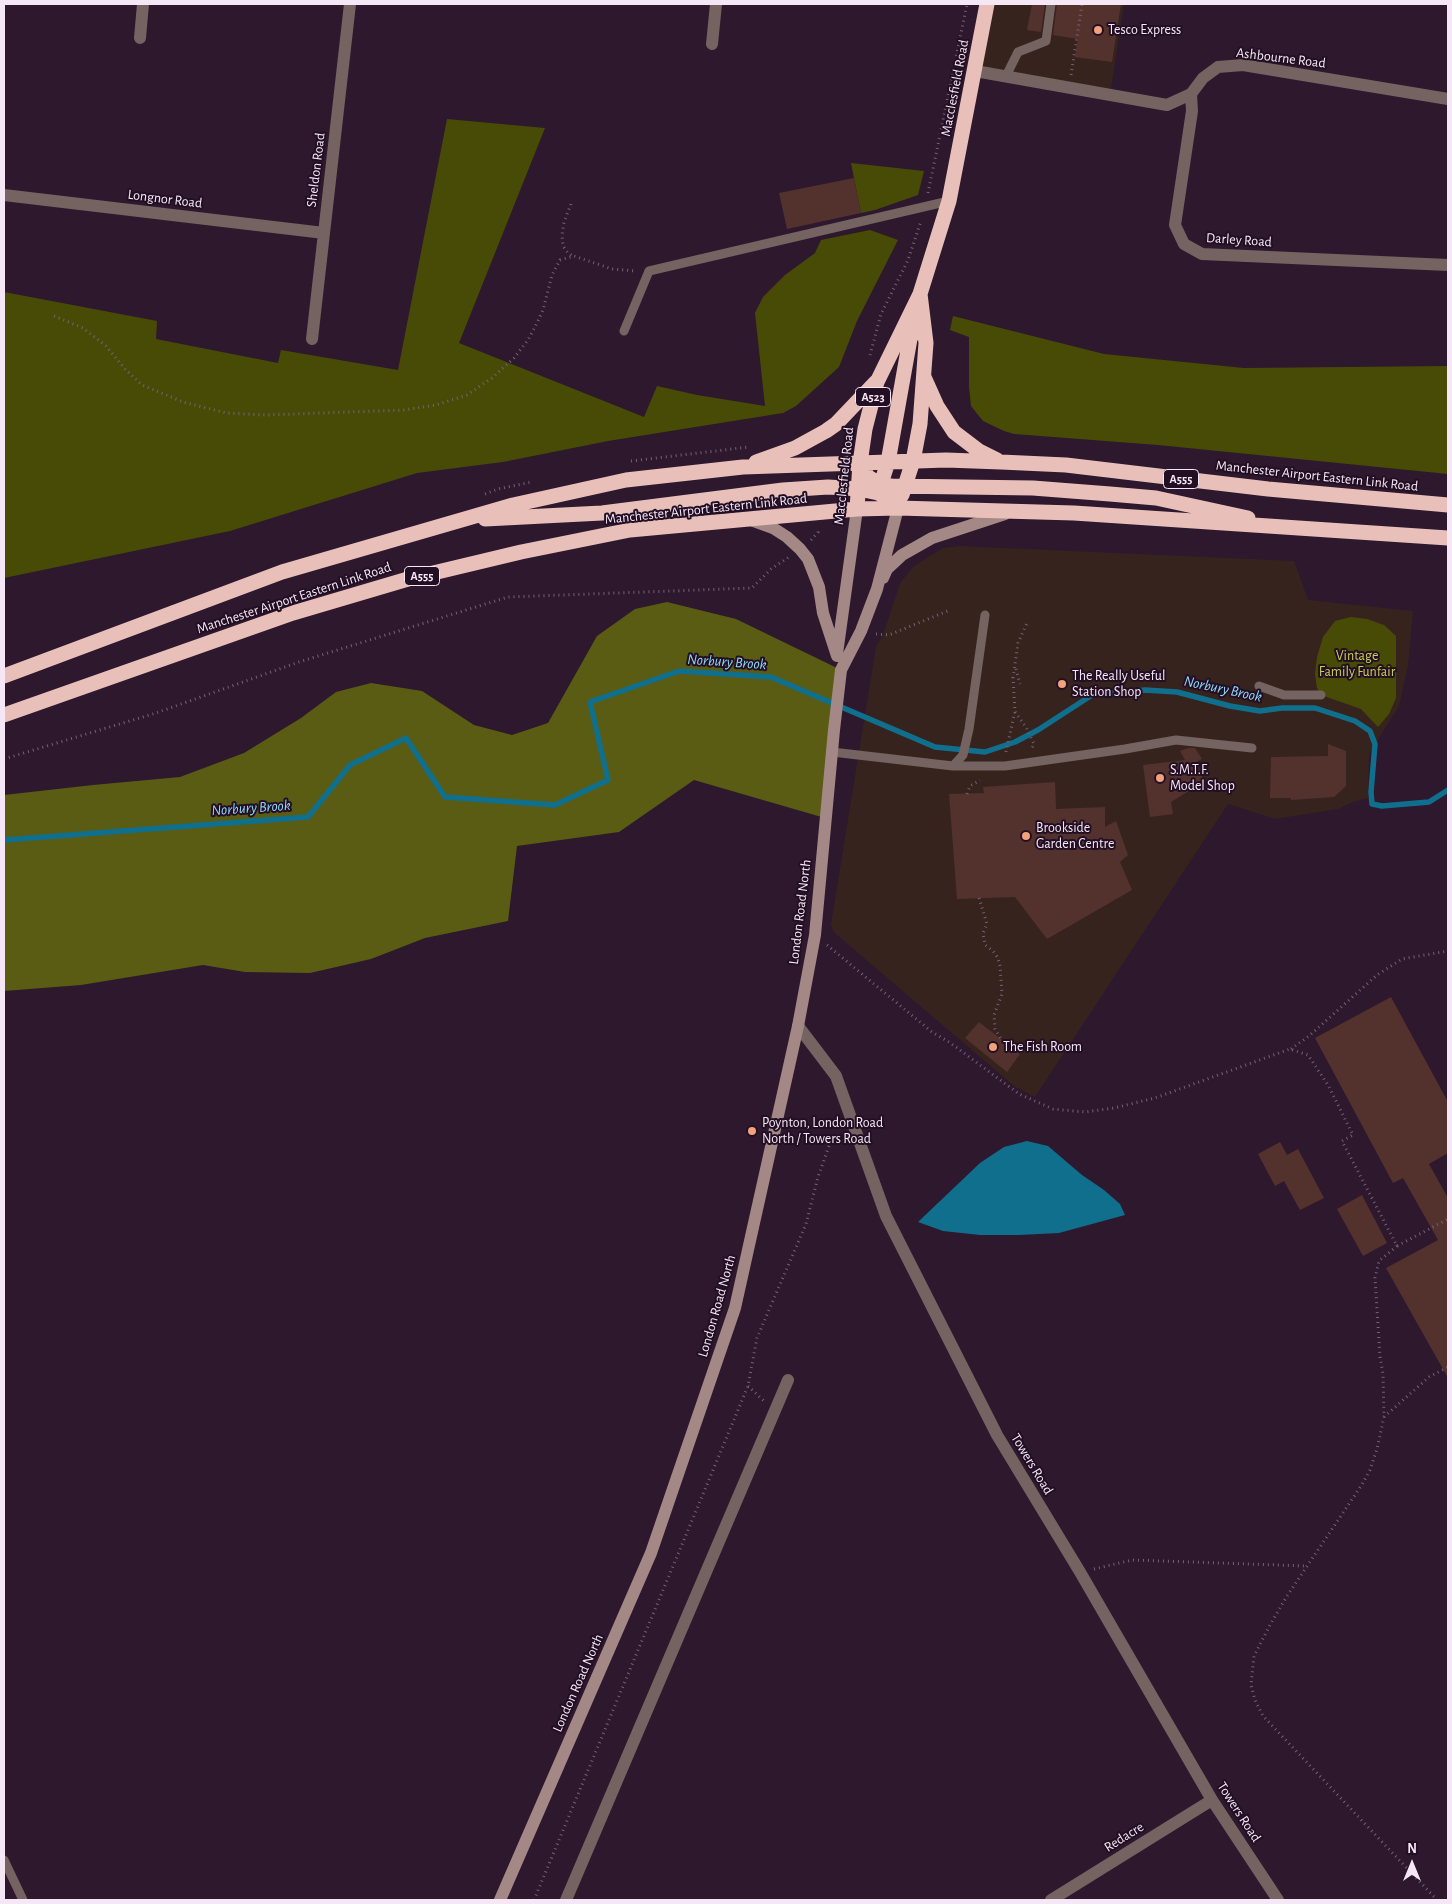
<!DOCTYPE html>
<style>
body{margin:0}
#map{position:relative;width:1452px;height:1904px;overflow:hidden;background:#2d182e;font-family:"Alegreya Sans",sans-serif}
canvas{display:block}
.frame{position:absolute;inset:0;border:5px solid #f5e7f5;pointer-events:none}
.north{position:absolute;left:1387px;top:1839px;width:50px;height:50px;-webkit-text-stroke:4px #230f24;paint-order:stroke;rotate:0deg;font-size:14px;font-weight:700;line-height:20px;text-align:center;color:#f5e7f5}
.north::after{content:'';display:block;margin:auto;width:18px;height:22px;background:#f5e7f5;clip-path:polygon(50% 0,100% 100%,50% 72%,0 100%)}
</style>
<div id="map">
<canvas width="1452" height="1904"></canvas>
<div class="frame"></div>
<div class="north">N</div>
</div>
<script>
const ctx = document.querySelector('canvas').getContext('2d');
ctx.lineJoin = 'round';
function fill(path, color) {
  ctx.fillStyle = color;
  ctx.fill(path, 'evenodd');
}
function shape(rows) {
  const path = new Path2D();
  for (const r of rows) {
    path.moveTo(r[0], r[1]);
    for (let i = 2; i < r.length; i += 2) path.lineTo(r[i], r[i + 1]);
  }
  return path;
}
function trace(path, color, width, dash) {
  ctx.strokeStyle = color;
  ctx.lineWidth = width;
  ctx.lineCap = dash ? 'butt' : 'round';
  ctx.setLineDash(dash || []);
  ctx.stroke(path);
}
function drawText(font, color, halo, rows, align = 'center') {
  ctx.font = font + ' "Alegreya Sans",sans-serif';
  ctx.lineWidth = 4;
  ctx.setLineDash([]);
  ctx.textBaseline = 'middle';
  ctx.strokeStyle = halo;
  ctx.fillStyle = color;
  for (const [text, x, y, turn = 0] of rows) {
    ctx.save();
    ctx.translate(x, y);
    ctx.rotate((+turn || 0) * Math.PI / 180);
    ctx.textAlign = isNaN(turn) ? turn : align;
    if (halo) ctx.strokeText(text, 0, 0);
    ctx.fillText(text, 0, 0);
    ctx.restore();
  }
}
fill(shape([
 [987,4,1124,4,1110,95,975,71],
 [959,546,1294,561,1308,600,1413,611,1408,666,1399,706,1369,754,1368,798,1353,802,1338,809,1275,819,1228,804,1035,1097,1014,1086,837,935,833,931,831,924,876,647,883,635,900,583,914,566,928,557,943,548]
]), '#36231e');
fill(shape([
 [447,119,545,128,459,343,644,417,657,386,697,395,765,406,755,313,763,297,785,275,815,253,821,240,870,230,898,240,857,321,839,367,796,406,783,413,608,441,503,462,417,473,230,531,4,578,4,292,157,321,156,339,278,363,281,350,398,370],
 [851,163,924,171,918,195,875,210,861,213],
 [953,316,1104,354,1244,368,1448,366,1448,474,1158,445,1014,434,1004,431,983,421,971,406,969,387,969,337,950,330],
 [1351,617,1367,619,1384,625,1396,636,1396,698,1389,714,1378,727,1361,709,1321,695,1317,688,1315,674,1317,657,1323,637,1335,621]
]), '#484b06');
fill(shape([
 [667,602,736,619,837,668,825,818,694,780,619,832,517,846,508,921,425,938,371,959,310,973,245,972,203,965,81,985,4,991,4,795,93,785,180,777,244,753,301,718,336,692,371,683,422,691,474,725,512,735,548,723,597,636,635,609]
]), '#5a5c13');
fill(shape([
 [1027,1141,1048,1146,1082,1175,1104,1190,1120,1204,1125,1215,1059,1233,1019,1235,980,1235,943,1231,918,1222,980,1163,1004,1147]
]), '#106f8d');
trace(shape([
 [4,840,308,817,350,765,406,738,445,797,555,805,608,780,590,702,679,671,771,677,935,747,985,752,1015,742,1038,730,1092,695,1145,690,1177,692,1230,706,1260,711,1282,708,1315,708,1355,721,1370,731,1375,744,1371,792,1372,804,1382,806,1429,802,1448,790]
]), '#106f8d', 5.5);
fill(shape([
 [1032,4,1045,4,1041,32,1027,30],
 [1057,4,1121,4,1112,62,1075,57,1078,39,1053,35],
 [854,178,861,213,787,229,779,193],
 [1328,744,1346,751,1346,786,1334,797,1291,800,1291,798,1270,798,1271,757,1328,756],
 [1188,748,1195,748,1202,759,1194,763,1205,781,1171,802,1173,814,1150,817,1143,765,1185,760,1180,751],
 [1055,782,1056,809,1105,807,1105,827,1116,821,1128,855,1120,862,1132,890,1047,939,1015,897,957,899,949,794,984,793,983,787],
 [1391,997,1448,1102,1448,1153,1429,1164,1448,1198,1448,1378,1386,1268,1438,1240,1403,1178,1393,1183,1315,1038],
 [979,1022,1020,1054,1007,1072,965,1038],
 [1280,1142,1287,1155,1298,1149,1324,1198,1300,1210,1284,1181,1275,1186,1258,1154],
 [1362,1195,1387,1243,1363,1256,1337,1209]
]), '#53322d');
trace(shape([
 [1071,75,1082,4],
 [928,193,967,4],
 [571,204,564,222,562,235,563,246,568,253,573,256],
 [54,316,83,328,106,346,125,369,142,385,183,402,226,413,266,415,404,410,436,405,467,395,492,378,514,358,528,340,537,323,543,310,552,275,560,260,574,256,612,269,636,271],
 [870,355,881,314,908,260,921,221],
 [631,461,749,447],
 [485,494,498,489,532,482],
 [811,540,818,532,817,528],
 [876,634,889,635,950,610],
 [1016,669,1020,684],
 [1015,712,1026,727,1034,744,1031,750],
 [1006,752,1015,711,1013,678,1018,643,1028,621],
 [4,759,156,713,299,662,508,597,752,588,771,569,789,557],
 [967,794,970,786,980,780],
 [979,898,987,924,983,933,985,945,993,951,998,958,1000,966,1002,994,994,1015,995,1029,1001,1039],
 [827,945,932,1032,949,1042,1019,1094,1053,1109,1085,1112,1114,1108,1155,1098,1290,1049,1308,1055,1328,1085,1353,1135,1342,1141,1397,1246,1448,1219],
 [1291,1049,1309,1036,1377,975,1402,959,1448,951],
 [1397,1246,1379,1261,1375,1278,1380,1357,1383,1374,1384,1417,1377,1449,1370,1470,1361,1486,1287,1596,1270,1625,1254,1656,1251,1685,1255,1700,1263,1716,1437,1900],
 [748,1386,764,1401],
 [1384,1417,1429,1377,1448,1367],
 [1094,1569,1132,1560,1307,1566],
 [534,1900,748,1386,757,1338,806,1224,818,1177,829,1146,841,1132]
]), '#746275', 3, [1, 4]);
trace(shape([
 [1006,76,1018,52,1046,41,1051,4],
 [624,331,649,271,949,201],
 [1259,686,1284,695,1321,695],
 [832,752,953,766,1005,766,1125,749,1176,740,1252,748],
 [953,766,963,755,969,729,985,615],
 [4,1860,23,1900]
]), '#746361', 9);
trace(shape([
 [140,38,143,4],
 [712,44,716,4],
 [975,71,1167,105,1191,94,1203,78,1218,67,1243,65,1448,99],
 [1191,94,1192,111,1175,225,1184,244,1202,254,1448,265],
 [4,195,324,233],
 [312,339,350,4],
 [798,1026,836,1076,886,1216,997,1435,1080,1572,1212,1800,1278,1900],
 [566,1900,788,1380],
 [1051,1900,1212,1800]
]), '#746361', 12);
trace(shape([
 [751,520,773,528,787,537,800,549,808,559,819,587,823,613,837,656],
 [883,578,887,569,902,555,932,538,1005,514],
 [837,654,857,509],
 [500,1900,651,1553,735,1308,798,1026,815,935,834,730,841,670,861,631,877,589,898,508]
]), '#a38885', 12);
trace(shape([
 [924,377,937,406,954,432,979,451,997,460],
 [756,462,795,448,826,431,836,424,876,382],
 [860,463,868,477,882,485,892,486,1033,488,1110,494,1156,498,1248,518],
 [878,493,888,462,910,339,922,315],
 [902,495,913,461,920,424,926,343,920,294],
 [857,509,860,463,865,429,877,382,920,294,949,201,987,4],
 [485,519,602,513,783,490,828,487,859,489,878,493,888,498,898,508],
 [4,676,282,572,513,505,626,480,743,467,946,460,1001,462,1066,465,1268,489,1448,505],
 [4,715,293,613,408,579,521,552,630,530,857,509,898,508,1074,513,1448,538]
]), '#e9bfba', 15);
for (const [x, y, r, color] of [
 [1098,30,5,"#f1a17c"],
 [1062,684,5,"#f1a17c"],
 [1160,778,5,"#f1a17c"],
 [1026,836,5,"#f1a17c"],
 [993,1047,5,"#f1a17c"],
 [752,1131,5,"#f1a17c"]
]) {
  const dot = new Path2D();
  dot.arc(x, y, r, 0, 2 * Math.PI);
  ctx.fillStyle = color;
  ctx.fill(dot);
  trace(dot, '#230f24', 2);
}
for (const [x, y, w] of [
 [873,397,35],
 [1181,479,35],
 [422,576,35]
]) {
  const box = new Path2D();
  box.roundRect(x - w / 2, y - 9.5, w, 19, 4);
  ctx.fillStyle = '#230f24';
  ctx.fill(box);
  trace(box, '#f5e7f5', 1);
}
drawText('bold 12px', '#f5e7f5', null, [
 ["A523",873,397],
 ["A555",1181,479],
 ["A555",422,576]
]);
drawText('14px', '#f5e7f5', '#230f24', [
 ["Tesco Express",1108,30],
 ["The Really Useful",1072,676],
 ["Station Shop",1072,692],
 ["S.M.T.F.",1170,770],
 ["Model Shop",1170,786],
 ["Brookside",1036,828],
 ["Garden Centre",1036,844],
 ["The Fish Room",1003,1047],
 ["Poynton, London Road",762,1123],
 ["North / Towers Road",762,1139]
], 'left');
drawText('14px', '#f5e7f5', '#230f24', [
 ["Ashbourne Road",1281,58,7],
 ["Macclesfield Road",955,88,-79],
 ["Sheldon Road",316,170,-83],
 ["Longnor Road",165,199,7],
 ["Darley Road",1239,240,4],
 ["Macclesfield Road",844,476,-84],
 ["Manchester Airport Eastern Link Road",1317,476,6],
 ["Manchester Airport Eastern Link Road",706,509,-6],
 ["Manchester Airport Eastern Link Road",294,598,-18],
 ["London Road North",800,912,-83],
 ["London Road North",717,1306,-74],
 ["Towers Road",1032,1464,59],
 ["London Road North",578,1683,-66],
 ["Towers Road",1239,1812,57],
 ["Redacre",1124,1837,-32]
]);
drawText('14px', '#cad055', '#230f24', [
 ["Vintage",1357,656],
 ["Family Funfair",1357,672]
]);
drawText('italic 15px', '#8dd9f9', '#230f24', [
 ["Norbury Brook",727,662,4],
 ["Norbury Brook",1223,689,12],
 ["Norbury Brook",251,808,-4]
]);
</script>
